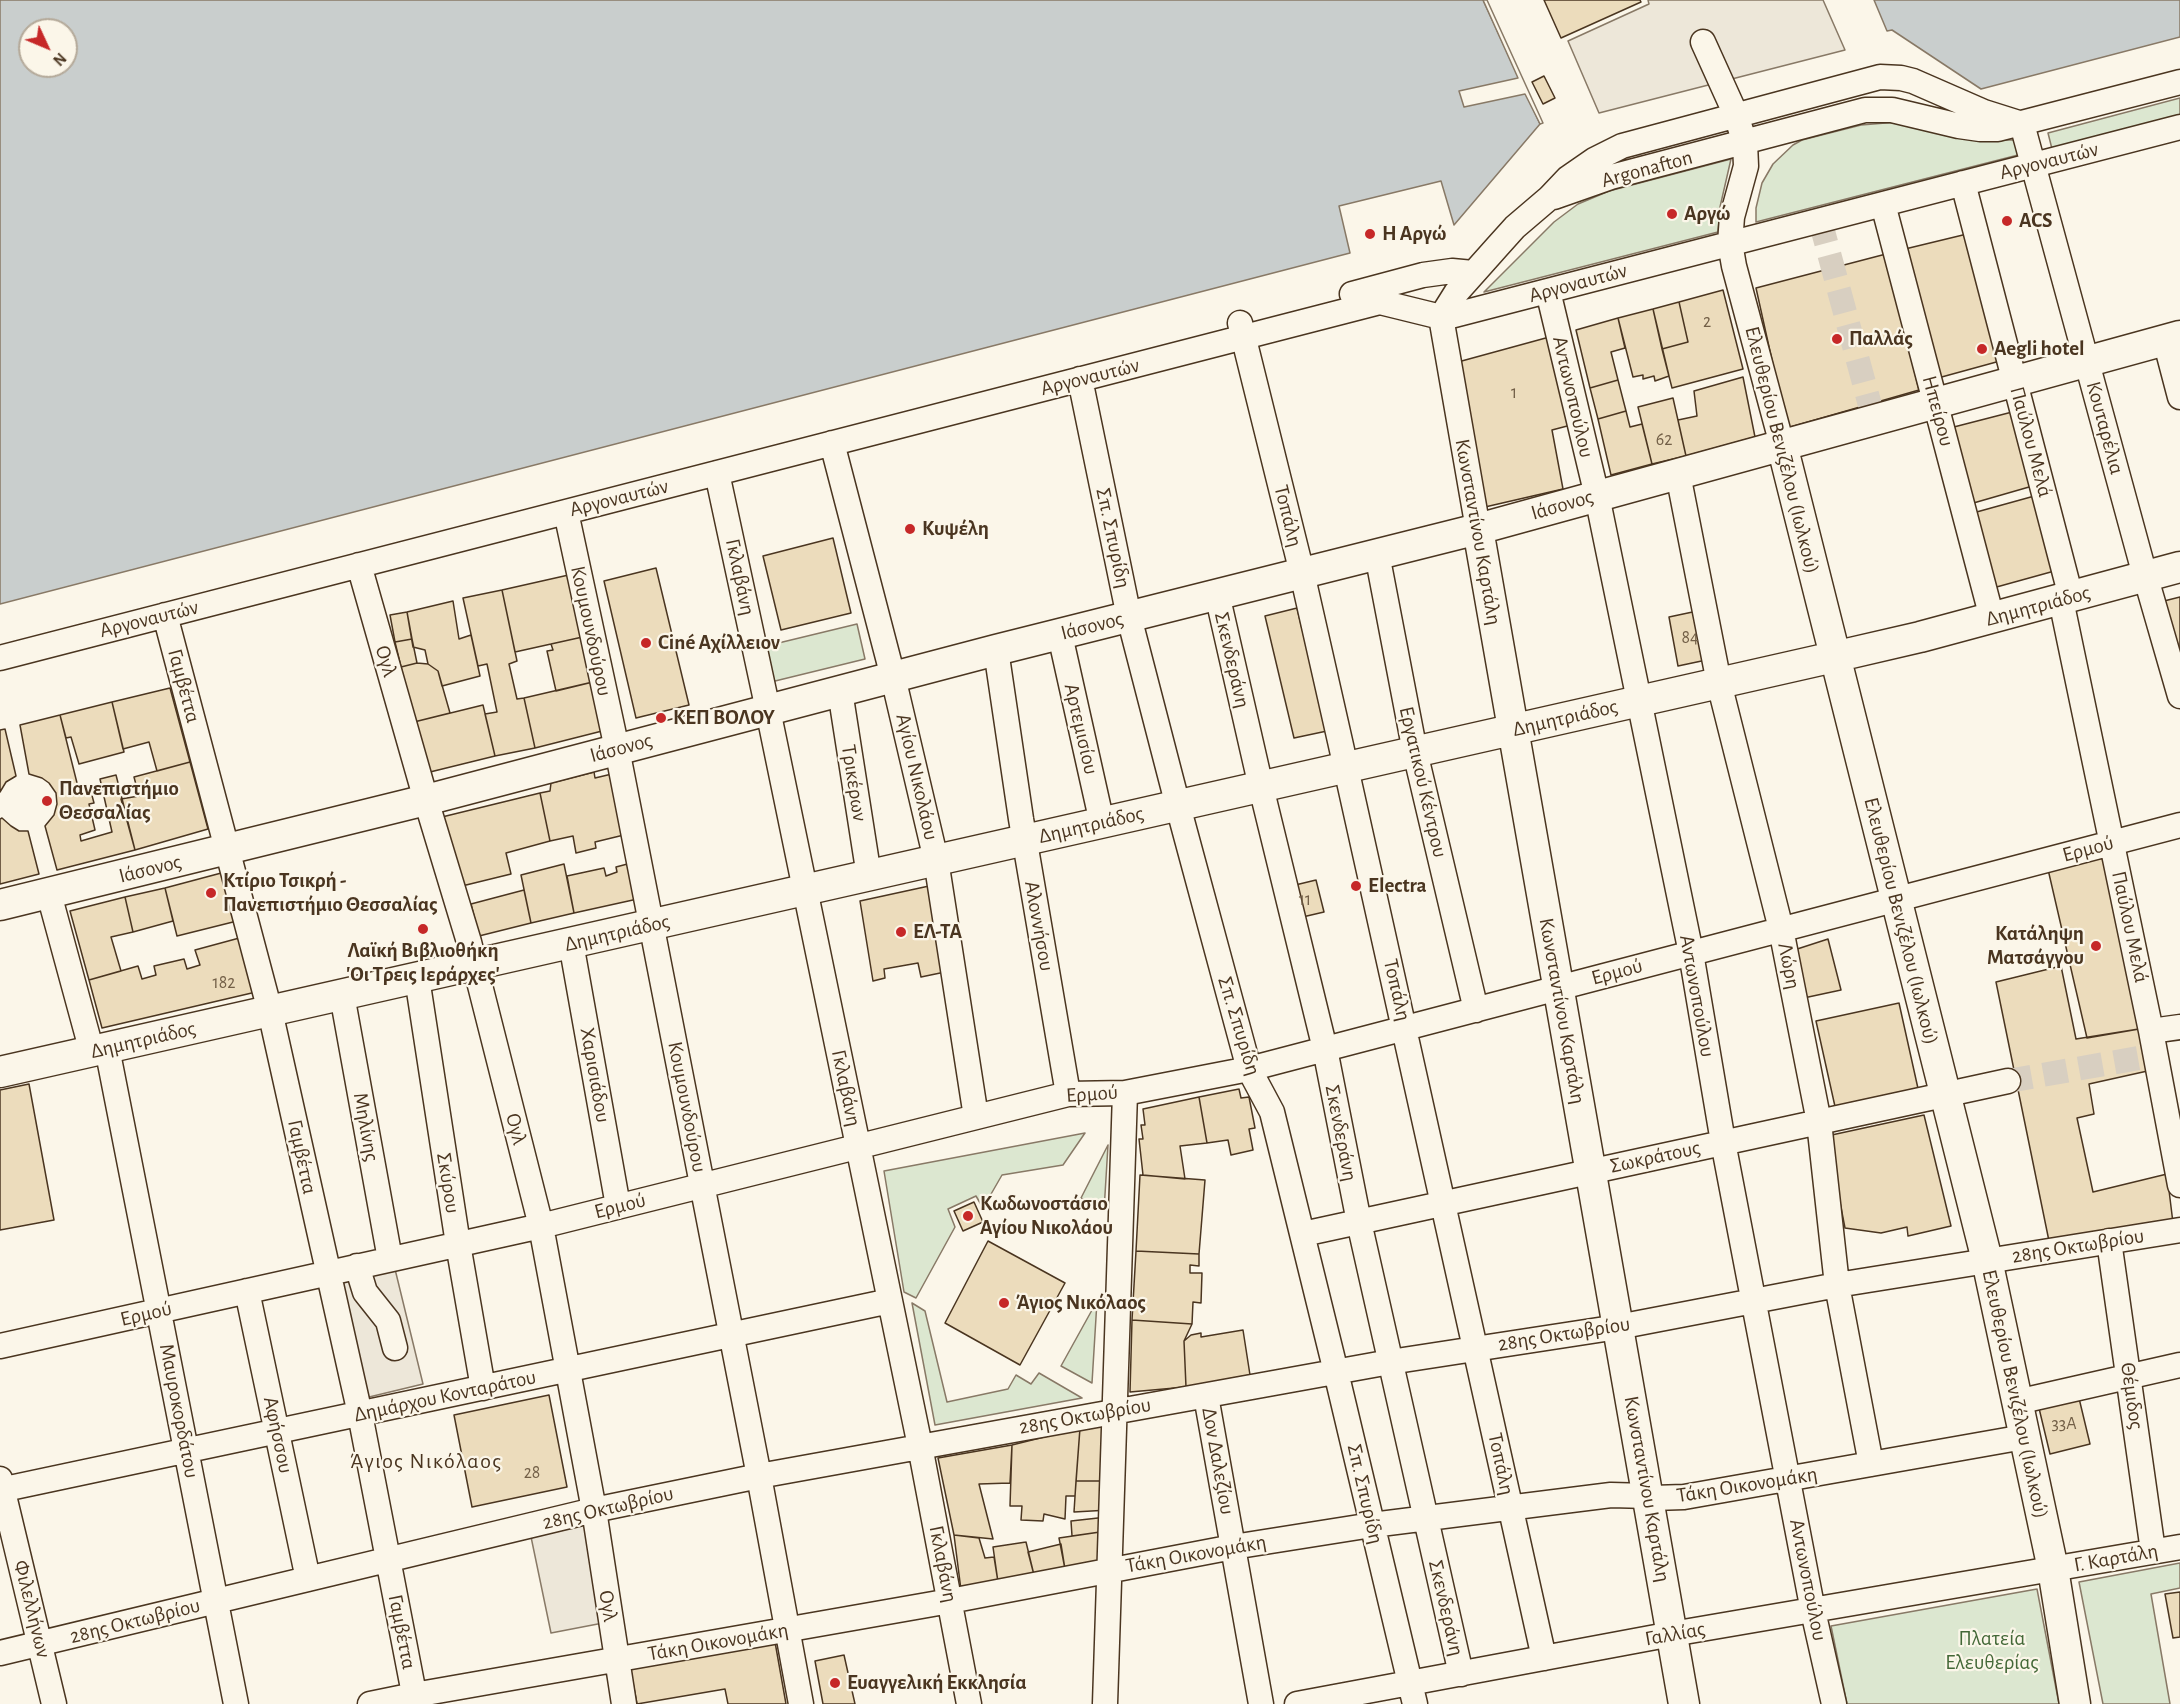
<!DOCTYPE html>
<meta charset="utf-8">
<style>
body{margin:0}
#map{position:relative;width:2180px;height:1704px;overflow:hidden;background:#fbf6e9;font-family:"Alegreya Sans",sans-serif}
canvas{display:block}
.north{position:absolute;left:18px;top:18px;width:60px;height:60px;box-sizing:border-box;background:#fbf6e9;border:2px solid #b4a999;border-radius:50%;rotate:134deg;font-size:16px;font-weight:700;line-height:24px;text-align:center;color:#4a3520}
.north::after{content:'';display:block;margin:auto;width:21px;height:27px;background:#c62828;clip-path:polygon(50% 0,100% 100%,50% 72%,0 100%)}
</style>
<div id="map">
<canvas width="2180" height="1704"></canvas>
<div class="north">N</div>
</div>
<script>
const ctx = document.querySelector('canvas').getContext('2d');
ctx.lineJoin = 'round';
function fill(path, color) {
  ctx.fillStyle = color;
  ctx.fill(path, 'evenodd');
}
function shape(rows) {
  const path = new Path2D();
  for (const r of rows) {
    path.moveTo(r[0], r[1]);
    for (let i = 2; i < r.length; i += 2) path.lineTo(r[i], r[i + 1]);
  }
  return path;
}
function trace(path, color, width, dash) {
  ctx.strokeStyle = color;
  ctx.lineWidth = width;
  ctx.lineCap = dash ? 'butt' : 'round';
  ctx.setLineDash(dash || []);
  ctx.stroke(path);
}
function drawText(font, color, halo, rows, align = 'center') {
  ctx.font = font + ' "Alegreya Sans",sans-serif';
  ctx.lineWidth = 4.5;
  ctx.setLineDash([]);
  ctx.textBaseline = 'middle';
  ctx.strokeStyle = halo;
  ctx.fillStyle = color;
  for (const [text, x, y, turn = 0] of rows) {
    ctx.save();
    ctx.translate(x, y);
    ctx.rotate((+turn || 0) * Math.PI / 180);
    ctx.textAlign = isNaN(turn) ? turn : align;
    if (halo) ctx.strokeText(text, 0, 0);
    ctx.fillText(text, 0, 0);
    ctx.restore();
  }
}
const green = shape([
 [2180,98,2180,115,2052,149,2048,133,2180,98],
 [1898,122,2001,140,2018,140,2022,154,1756,222,1756,208,1762,183,1773,164,1793,145,1802,140,1861,125,1898,122],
 [1731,159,1720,207,1718,232,1484,292,1554,222,1578,204,1609,191,1731,159],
 [857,624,865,659,771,682,762,647,857,624],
 [1085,1133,1063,1165,1002,1175,983,1208,976,1196,948,1209,955,1227,916,1298,904,1292,884,1171,1085,1133],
 [1108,1145,1104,1211,1081,1198,1108,1145],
 [1097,1301,1092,1383,1061,1366,1097,1301],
 [912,1303,925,1311,947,1402,1008,1389,1016,1375,1031,1384,1039,1373,1082,1398,935,1425,912,1303],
 [2180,1563,2180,1588,2151,1594,2170,1704,2103,1704,2079,1582,2180,1563],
 [2037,1589,2059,1704,1847,1704,1831,1626,2037,1589]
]);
fill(green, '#dce7d0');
trace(green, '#887966', 1.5);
const parking = shape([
 [1648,0,1823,0,1845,50,1599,113,1568,41,1649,4,1648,0],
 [394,1265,423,1384,365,1398,337,1279,394,1265],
 [584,1520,603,1623,551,1633,530,1532,584,1520]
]);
fill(parking, '#ede7d9');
trace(parking, '#887966', 1.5);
const water = shape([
 [0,0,1483,0,1540,124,1454,225,1441,181,1339,206,1350,253,0,604,0,0],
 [30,30,66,30,66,66,30,66,30,30],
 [1874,0,2180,0,2180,37,1981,89,1892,30,1887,31,1874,0]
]);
fill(water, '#c9cecd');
trace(water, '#887966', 1.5);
const pier = shape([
 [1483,0,1487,0,1543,123,1540,124,1525,94,1464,107,1459,91,1518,78,1483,0]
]);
fill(pier, '#fbf6e9');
trace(pier, '#887966', 1.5);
const building = shape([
 [1544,0,1640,0,1641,2,1561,38,1544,0],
 [1544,76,1555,98,1543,104,1532,82,1544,76],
 [1967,234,2000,361,1938,378,1905,249,1967,234],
 [1886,254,1919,390,1787,428,1756,288,1886,254],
 [1723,290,1743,369,1672,388,1662,349,1688,342,1679,302,1723,290],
 [1679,302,1688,342,1662,349,1653,309,1679,302],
 [1653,309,1669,376,1655,381,1654,376,1643,379,1643,375,1633,377,1618,318,1653,309],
 [1618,318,1625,348,1611,352,1618,380,1590,388,1576,330,1618,318],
 [1553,336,1571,425,1552,430,1563,489,1485,507,1458,362,1553,336],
 [1743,377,1755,437,1686,456,1678,420,1697,416,1694,391,1743,377],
 [1618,380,1626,411,1598,419,1590,388,1618,380],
 [1673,398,1686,456,1652,464,1638,407,1673,398],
 [1626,411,1630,427,1642,424,1652,464,1611,475,1598,419,1626,411],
 [2016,411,2036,485,1970,504,1950,428,2016,411],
 [2038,495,2058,570,1993,588,1973,513,2038,495],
 [833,538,851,613,781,630,763,556,833,538],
 [656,568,689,705,636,718,604,581,656,568],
 [573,574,587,636,515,652,502,590,573,574],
 [502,590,517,661,509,664,517,699,524,698,535,748,495,756,485,714,497,712,487,664,478,666,463,598,502,590],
 [2180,597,2180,658,2164,601,2180,597],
 [453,601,459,639,471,635,480,676,442,686,438,671,428,664,425,650,413,647,407,612,453,601],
 [1297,608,1327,731,1294,738,1265,616,1297,608],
 [1702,610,1711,659,1678,666,1669,617,1702,610],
 [407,612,412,639,395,642,390,615,407,612],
 [587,636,597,681,556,691,547,651,553,650,551,644,587,636],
 [412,639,417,663,401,667,395,642,412,639],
 [417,663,428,664,438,671,450,713,414,722,401,667,417,663],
 [597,681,610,729,535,748,524,698,597,681],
 [170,688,190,762,157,771,149,742,123,749,112,702,170,688],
 [112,702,124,752,79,764,71,737,66,738,60,715,112,702],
 [483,705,495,756,426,773,414,722,483,705],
 [60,715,79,791,90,788,94,803,89,804,95,830,80,835,81,841,112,832,100,779,116,775,135,850,57,870,45,826,54,815,57,804,56,793,49,783,42,778,29,774,20,725,60,715],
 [5,729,16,776,6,782,0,792,0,730,5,729],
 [190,762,208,829,135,850,121,799,139,796,134,777,190,762],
 [594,772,595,778,616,773,628,834,595,842,596,848,576,853,573,836,550,841,540,793,550,791,551,783,594,772],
 [540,793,550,841,506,853,511,874,462,886,442,817,540,793],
 [2,818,11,826,19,831,28,831,39,874,0,884,0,819,2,818],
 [2107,851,2145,1028,2087,1038,2047,865,2107,851],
 [635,862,642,898,574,913,567,876,604,868,606,876,617,872,616,867,635,862],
 [564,864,574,913,531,923,521,875,564,864],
 [225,872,237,921,177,936,165,888,225,872],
 [1316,880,1324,912,1294,919,1287,887,1316,880],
 [929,886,945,972,921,977,918,963,884,969,885,978,873,981,860,901,929,886],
 [165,888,173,921,133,932,125,897,165,888],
 [524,890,531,923,479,936,471,904,524,890],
 [125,897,133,932,111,937,121,971,89,980,70,911,125,897],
 [243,937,256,992,102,1028,89,980,138,966,142,979,156,975,154,966,184,959,187,969,200,965,195,950,243,937],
 [1828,939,1841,990,1799,999,1788,952,1828,939],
 [2061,966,2076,1039,2145,1028,2152,1070,2089,1084,2094,1114,2077,1118,2093,1192,2167,1174,2173,1223,2049,1241,1996,982,2061,966],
 [1899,1003,1919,1093,1836,1111,1816,1021,1899,1003],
 [29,1084,54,1220,0,1230,0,1090,29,1084],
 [1239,1089,1241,1098,1249,1097,1255,1128,1249,1129,1253,1150,1231,1155,1228,1140,1207,1143,1199,1097,1239,1089],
 [1199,1097,1207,1143,1180,1146,1185,1179,1143,1175,1139,1139,1143,1139,1141,1125,1145,1125,1143,1109,1199,1097],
 [1924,1115,1951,1226,1908,1236,1907,1227,1881,1233,1845,1228,1827,1136,1924,1115],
 [1140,1175,1205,1180,1199,1254,1136,1251,1140,1175],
 [974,1202,983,1222,963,1231,954,1211,974,1202],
 [988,1241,1065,1283,1020,1365,945,1323,988,1241],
 [1136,1251,1199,1254,1199,1266,1190,1265,1190,1273,1202,1273,1201,1303,1193,1302,1192,1324,1132,1320,1136,1251],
 [1132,1320,1192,1324,1184,1341,1186,1387,1130,1392,1132,1320],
 [1243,1330,1250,1375,1186,1387,1184,1341,1191,1335,1201,1333,1201,1337,1243,1330],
 [2078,1394,2090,1444,2050,1454,2038,1404,2078,1394],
 [549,1395,567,1487,472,1507,454,1415,549,1395],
 [1112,1420,1111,1481,1076,1481,1080,1428,1112,1420],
 [1080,1428,1075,1496,1066,1496,1065,1519,1044,1514,1043,1521,1021,1520,1022,1506,1010,1506,1012,1445,1080,1428],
 [1012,1445,1010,1483,979,1484,993,1539,954,1535,938,1458,1012,1445],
 [1076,1481,1111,1481,1109,1510,1074,1512,1076,1481],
 [1107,1517,1107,1531,1072,1536,1071,1521,1107,1517],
 [1107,1531,1106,1564,1065,1569,1059,1538,1107,1531],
 [954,1535,979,1538,985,1558,994,1557,998,1582,961,1590,954,1535],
 [1026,1542,1034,1575,998,1582,993,1547,1026,1542],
 [1061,1544,1065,1569,1034,1575,1028,1552,1061,1544],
 [2180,1592,2180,1637,2173,1638,2165,1594,2180,1592],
 [775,1642,786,1704,728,1704,725,1689,637,1704,630,1667,775,1642],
 [844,1655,855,1704,823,1704,815,1661,844,1655]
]);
fill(building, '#ecdcbc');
trace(building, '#4a3520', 1.5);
trace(shape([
 [1820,220,1874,420],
 [2008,1081,2156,1055]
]), '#d8cfc1', 24, [24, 12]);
const minor = shape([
 [1703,42,1736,115,1745,143,1746,166,1732,217,1730,243,1734,266,1782,445],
 [2022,124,2141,561,2180,696],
 [1963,183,2071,597],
 [1554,197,1611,177,1865,110,1892,110,1959,126,1980,129,1998,129,2180,82],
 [1883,204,1992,618],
 [1548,291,1597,496,1691,953,1723,1142,1813,1611,1834,1704],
 [1352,294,1423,275,1452,271,1473,273],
 [1240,323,1302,573,1340,741,1544,1658],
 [2165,340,2180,397],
 [1080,379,1129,617,1178,806,1249,1069,1272,1112,1336,1372,1415,1704],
 [832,443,893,677,936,860,976,1117],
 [717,473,768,710,920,1446,969,1704],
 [1678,474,1719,683,1781,929,1819,1122,1837,1285,1871,1464],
 [566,512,617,749,759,1476,801,1704],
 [1478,529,1441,317,1456,293,1497,247,1515,227,1549,198,1568,178,1594,160,1622,146,1880,77,1901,78,1913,81,1984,112,2022,124],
 [1377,554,1415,752,1476,1010],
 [359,565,426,800,469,942,541,1226,594,1510,624,1704],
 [1217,594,1261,787,1325,1049,1359,1222,1461,1674],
 [2061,600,2151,1031,2180,1185],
 [165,615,270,1011,360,1414,416,1704],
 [1060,635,1102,823],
 [996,650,1021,819,1068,1094],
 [0,658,1380,302,1441,317,1447,317,2180,127],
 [840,691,869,876],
 [49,894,92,1052],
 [571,943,618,1206],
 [417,978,458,1244,483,1388],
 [342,995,390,1259],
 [2151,1031,2180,1027],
 [107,1048,236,1704],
 [1303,1234,2008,1081],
 [2109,1241,2153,1551],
 [357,1266,365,1292,388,1321,395,1348],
 [247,1291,308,1579],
 [0,1346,541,1226,1068,1094,1125,1093,1249,1069,2180,825],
 [1206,1396,1261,1704],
 [2017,1402,2180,1365],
 [0,1479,54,1704],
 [0,1490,890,1301],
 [0,1653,594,1510,759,1476,1390,1362,1618,1327,1837,1285,2180,1230],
 [370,1704,414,1695,950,1601,1233,1547,1372,1525,1611,1495,1648,1496,1653,1498,1684,1497,2024,1437],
 [1105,1704,1125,1093],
 [1297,1704,1672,1634,2180,1547]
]);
const major = shape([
 [1782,445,1987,1260,2053,1569,2075,1704],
 [1478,529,1684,1704],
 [0,905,426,800,996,650,1478,529,2180,336],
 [0,1072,1825,659,1920,637,2180,567]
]);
trace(minor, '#4a3520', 27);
trace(major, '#4a3520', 33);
trace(minor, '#fbf6e9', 24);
trace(major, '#fbf6e9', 30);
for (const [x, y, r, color] of [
 [1672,214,6,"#c62828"],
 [2007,221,6,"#c62828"],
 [1370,234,6,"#c62828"],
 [1837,339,6,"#c62828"],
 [1982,349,6,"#c62828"],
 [910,529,6,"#c62828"],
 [646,643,6,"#c62828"],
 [661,718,6,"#c62828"],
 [47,801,6,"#c62828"],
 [1356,886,6,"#c62828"],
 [211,893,6,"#c62828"],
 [423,929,6,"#c62828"],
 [901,932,6,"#c62828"],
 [2096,946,6,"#c62828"],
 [968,1216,6,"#c62828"],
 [1004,1303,6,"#c62828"],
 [835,1683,6,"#c62828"]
]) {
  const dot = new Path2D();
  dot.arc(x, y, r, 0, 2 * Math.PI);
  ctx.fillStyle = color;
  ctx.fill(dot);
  trace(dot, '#fbf6e9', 2);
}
drawText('18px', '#725f47', null, [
 ["2",1707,322],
 ["1",1514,393],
 ["62",1664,440],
 ["84",1690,638],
 ["11",1305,900],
 ["182",224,983],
 ["33Α",2064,1424],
 ["28",532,1473]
]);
drawText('21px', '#4a3520', '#fbf6e9', [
 ["Αργοναυτών",2049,161,-14],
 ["Argonafton",1647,169,-15],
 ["Αργοναυτών",1578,283,-15],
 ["Αργοναυτών",1090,377,-14],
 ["Αντωνοπούλου",1573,397,77],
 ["Ηπείρου",1938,411,75],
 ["Κουταρέλια",2105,428,75],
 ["Παύλου Μελά",2031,442,75],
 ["Ελευθερίου Βενιζέλου (Ιωλκού)",1782,450,76],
 ["Αργοναυτών",619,498,-14],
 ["Ιάσονος",1562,505,-16],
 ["Τοπάλη",1288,516,76],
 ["Κωνσταντίνου Καρτάλη",1478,532,80],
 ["Σπ. Σπυρίδη",1113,538,78],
 ["Γκλαβάνη",740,577,78],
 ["Δημητριάδος",2038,606,-15],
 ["Αργοναυτών",149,619,-14],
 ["Ιάσονος",1092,626,-14],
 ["Κουμουνδούρου",591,631,78],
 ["Σκενδεράνη",1232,660,77],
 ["Ογλ",386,661,74],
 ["Γαμβέττα",184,686,75],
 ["Δημητριάδος",1565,718,-13],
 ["Αρτεμισίου",1081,729,77],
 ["Ιάσονος",621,748,-15],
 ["Αγίου Νικολάου",917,777,77],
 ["Εργατικού Κέντρου",1423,782,77],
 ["Τρικέρων",854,783,81],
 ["Δημητριάδος",1091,825,-13],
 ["Ερμού",2088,849,-15],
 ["Ιάσονος",150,869,-14],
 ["Ελευθερίου Βενιζέλου (Ιωλκού)",1901,921,76],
 ["Αλοννήσου",1039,926,80],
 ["Παύλου Μελά",2130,927,78],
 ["Δημητριάδος",617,933,-13],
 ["Λώρη",1789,966,79],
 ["Ερμού",1617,972,-15],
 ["Τοπάλη",1397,990,77],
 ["Αντωνοπούλου",1697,996,80],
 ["Κωνσταντίνου Καρτάλη",1562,1011,80],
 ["Σπ. Σπυρίδη",1239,1026,73],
 ["Δημητριάδος",143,1040,-13],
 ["Χαρισιάδου",595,1075,80],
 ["Γκλαβάνη",846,1088,78],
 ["Ερμού",1092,1094,-4],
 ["Κουμουνδούρου",687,1107,79],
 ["Μηλίνης",366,1127,80],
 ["Ογλ",516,1129,76],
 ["Σκενδεράνη",1341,1133,79],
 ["Γαμβέττα",302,1157,78],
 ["Σωκράτους",1655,1157,-12],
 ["Σκύρου",448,1183,81],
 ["Ερμού",620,1206,-14],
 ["28ης Οκτωβρίου",2078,1246,-9],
 ["Ερμού",146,1314,-13],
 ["28ης Οκτωβρίου",1564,1334,-9],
 ["Ελευθερίου Βενιζέλου (Ιωλκού)",2015,1394,78],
 ["Δημάρχου Κονταράτου",445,1396,-12],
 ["Θέμιδος",2132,1396,82],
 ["Μαυροκορδάτου",179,1411,79],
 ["28ης Οκτωβρίου",1085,1416,-10],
 ["Αφήσσου",278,1435,78],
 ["Δον Δαλεζίου",1218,1461,80],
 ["Τοπάλη",1501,1464,78],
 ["Τάκη Οικονομάκη",1747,1485,-9],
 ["Κωνσταντίνου Καρτάλη",1647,1489,80],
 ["Σπ. Σπυρίδη",1365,1494,77],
 ["28ης Οκτωβρίου",608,1508,-13],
 ["Τάκη Οικονομάκη",1196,1554,-10],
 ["Γ. Καρτάλη",2116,1558,-10],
 ["Γκλαβάνη",943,1564,79],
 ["Αντωνοπούλου",1808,1580,79],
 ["Ογλ",608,1606,81],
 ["Σκενδεράνη",1446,1608,77],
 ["Φιλελλήνων",32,1609,76],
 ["28ης Οκτωβρίου",135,1621,-14],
 ["Γαμβέττα",402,1632,79],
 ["Γαλλίας",1675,1634,-10],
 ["Τάκη Οικονομάκη",718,1642,-10]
]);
drawText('bold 21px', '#4a3520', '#fbf6e9', [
 ["Αργώ",1684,214],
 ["ACS",2019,221],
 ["Η Αργώ",1382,234],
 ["Παλλάς",1849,339],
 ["Aegli hotel",1994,349],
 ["Κυψέλη",922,529],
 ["Ciné Αχίλλειον",658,643],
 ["ΚΕΠ ΒΟΛΟΥ",673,718],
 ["Πανεπιστήμιο",59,789],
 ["Θεσσαλίας",59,813],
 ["Κτίριο Τσικρή -",223,881],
 ["Πανεπιστήμιο Θεσσαλίας",223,905],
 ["Electra",1368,886],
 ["ΕΛ-ΤΑ",913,932],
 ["Κατάληψη",2084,934,"right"],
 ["Ματσάγγου",2084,958,"right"],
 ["Λαϊκή Βιβλιοθήκη",423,951,"center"],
 ["'Οι Τρεις Ιεράρχες'",423,975,"center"],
 ["Κωδωνοστάσιο",980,1204],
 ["Αγίου Νικολάου",980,1228],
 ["Άγιος Νικόλαος",1016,1303],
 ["Ευαγγελική Εκκλησία",847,1683]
], 'left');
drawText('21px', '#436837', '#fbf6e9', [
 ["Πλατεία",1992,1639],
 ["Ελευθερίας",1992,1663]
]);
ctx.letterSpacing = '1.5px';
drawText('22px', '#4a3520', '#fbf6e9', [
 ["Άγιος Νικόλαος",426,1461]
]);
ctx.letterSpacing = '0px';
</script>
